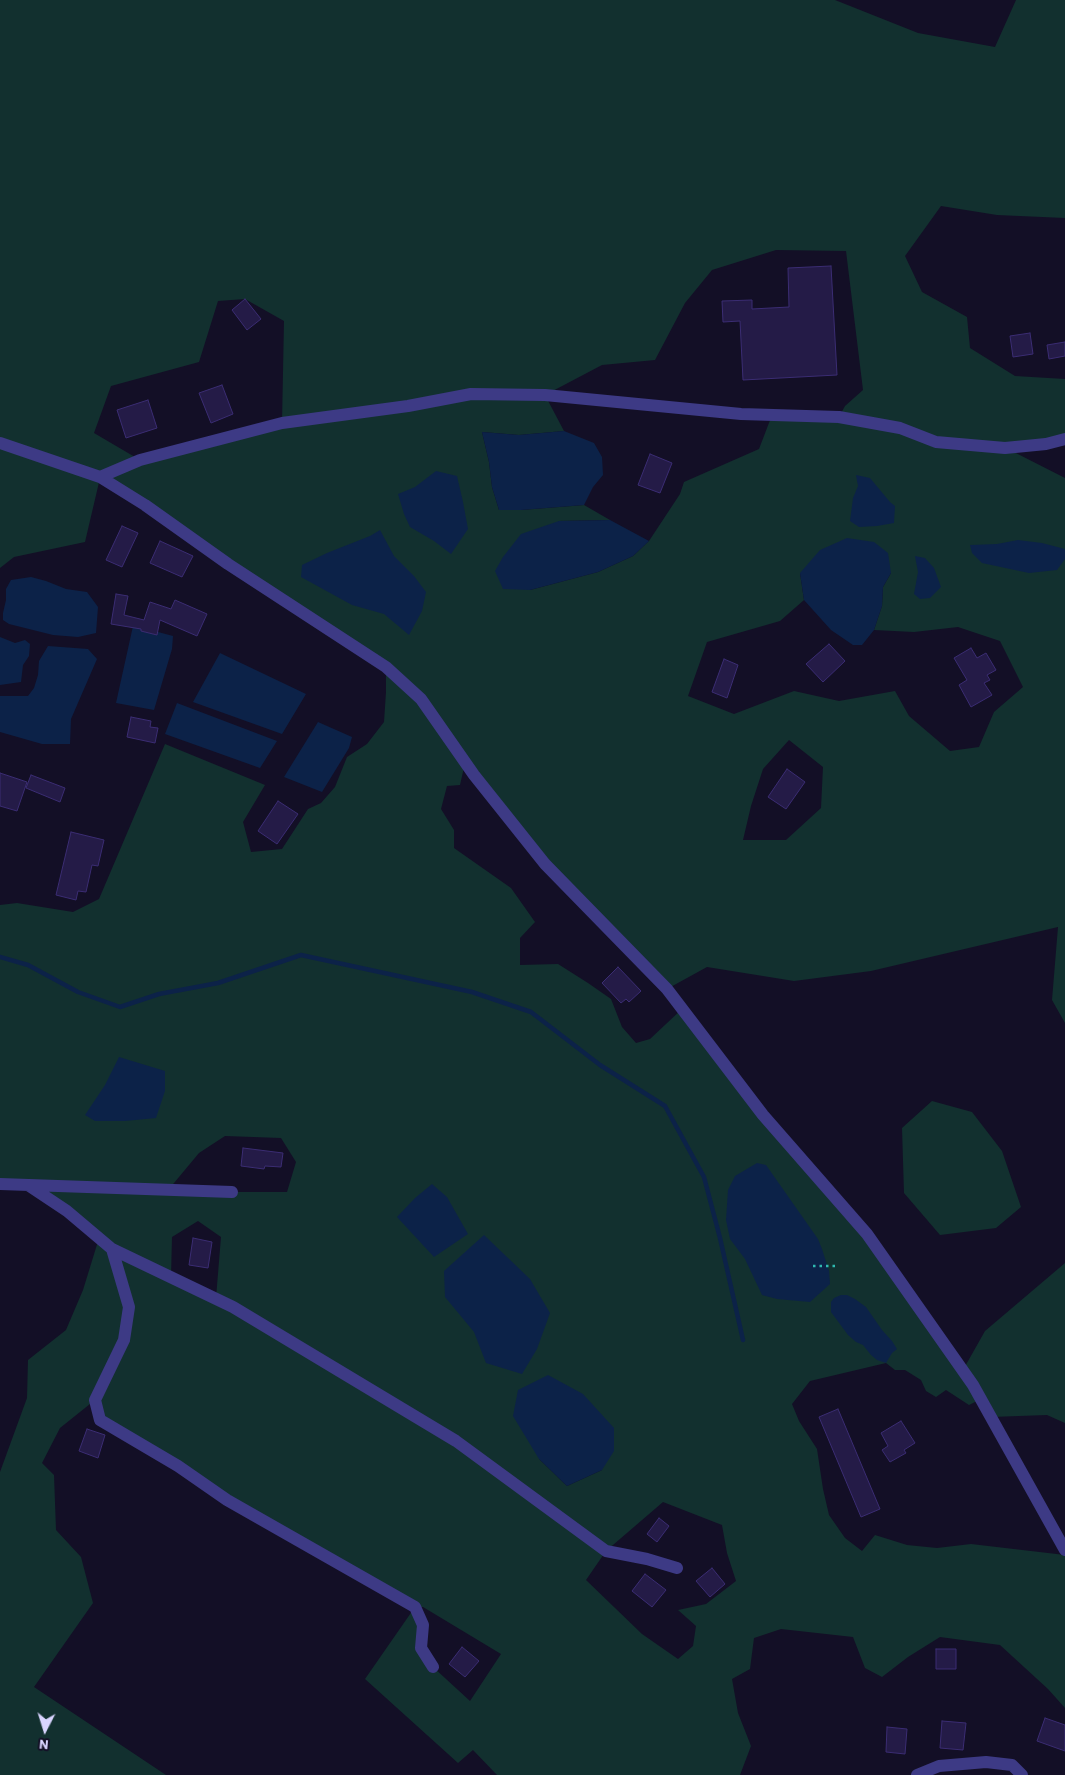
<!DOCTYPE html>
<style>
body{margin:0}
#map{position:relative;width:1065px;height:1775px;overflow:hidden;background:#130f26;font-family:Barlow,sans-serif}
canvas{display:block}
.north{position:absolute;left:20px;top:1705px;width:50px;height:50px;-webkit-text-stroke:4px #130f26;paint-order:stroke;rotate:185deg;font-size:14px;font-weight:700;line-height:20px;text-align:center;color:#d9d4ff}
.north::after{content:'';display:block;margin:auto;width:18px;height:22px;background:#d9d4ff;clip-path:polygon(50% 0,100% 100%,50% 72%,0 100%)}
</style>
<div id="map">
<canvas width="1065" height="1775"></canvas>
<div class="north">N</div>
</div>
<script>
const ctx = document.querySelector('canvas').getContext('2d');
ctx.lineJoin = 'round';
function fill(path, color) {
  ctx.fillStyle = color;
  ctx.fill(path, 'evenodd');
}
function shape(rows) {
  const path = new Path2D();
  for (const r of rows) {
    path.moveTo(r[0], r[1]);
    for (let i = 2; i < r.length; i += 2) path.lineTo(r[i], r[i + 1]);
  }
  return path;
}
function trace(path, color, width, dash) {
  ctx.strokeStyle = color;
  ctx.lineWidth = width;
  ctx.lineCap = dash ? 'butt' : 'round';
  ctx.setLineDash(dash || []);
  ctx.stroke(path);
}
fill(shape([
 [0,0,835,0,918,33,995,47,1016,0,1065,0,1065,218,997,215,941,206,905,256,922,292,967,317,970,348,1015,376,1065,379,1065,439,1006,448,1065,478,1065,1023,1052,1000,1058,927,871,971,794,981,707,967,667,989,545,864,465,763,460,785,447,786,441,809,454,830,454,848,511,888,535,922,520,938,520,965,558,964,588,983,611,999,622,1027,636,1043,650,1039,682,1009,867,1234,963,1370,985,1331,1065,1263,1065,1423,1047,1415,991,1417,981,1399,969,1405,946,1390,936,1397,926,1391,921,1380,905,1370,895,1370,886,1363,810,1381,792,1404,799,1421,817,1449,823,1489,829,1515,845,1538,862,1551,875,1535,907,1545,937,1548,971,1544,1065,1555,1065,1708,1048,1689,1000,1645,940,1637,908,1657,882,1677,865,1668,853,1637,781,1629,754,1638,750,1669,732,1679,738,1713,751,1746,740,1775,497,1775,473,1750,458,1763,365,1679,415,1607,100,1420,95,1400,60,1428,42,1463,54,1475,56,1530,81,1557,93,1603,34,1687,166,1775,0,1775,0,1472,27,1398,28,1360,66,1330,83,1290,99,1238,28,1185,0,1184,0,905,17,903,73,912,99,899,165,744,265,785,243,822,251,852,282,849,308,809,321,803,335,787,347,757,367,744,384,722,386,692,386,667,100,478,85,542,14,557,0,568],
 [776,250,846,251,863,390,845,406,839,417,772,415,759,449,684,482,680,494,649,541,633,556,598,572,530,590,559,521,610,520,584,505,521,510,499,510,492,487,489,462,482,432,519,435,564,431,545,395,602,365,655,360,685,303,712,270],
 [245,299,284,321,282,423,140,460,94,433,111,386,199,362,218,301],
 [800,573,891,573,883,587,882,606,874,630,914,632,958,627,1000,641,1023,687,994,712,979,747,950,751,909,716,895,691,839,701,794,691,734,714,688,696,707,642,780,621,804,600],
 [789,740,823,767,821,808,786,840,743,840,751,806,763,769],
 [225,1136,281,1138,296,1162,287,1192,232,1192,169,1189,199,1153],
 [198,1221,221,1237,216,1298,171,1277,172,1237],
 [539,1459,602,1470,567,1486],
 [663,1502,722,1525,727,1553,736,1581,706,1604,678,1610,696,1626,693,1646,678,1659,642,1634,586,1580,606,1551],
 [416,1607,423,1607,501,1654,470,1701,433,1667,421,1648],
 [932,1101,972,1112,1002,1151,1021,1207,996,1228,940,1235,904,1193,902,1128]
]), '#12302f');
fill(shape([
 [564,431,594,443,602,457,603,475,593,487,584,505,521,510,499,510,492,487,489,462,482,432,519,435],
 [436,471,457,476,463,502,468,529,451,554,434,541,410,527,404,514,398,494,415,487],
 [856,475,870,478,890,502,895,506,894,523,877,526,859,527,850,521,853,498,858,486],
 [610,520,649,541,633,556,598,572,530,590,503,589,495,571,503,557,521,534,559,521],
 [380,530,394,556,414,576,426,592,422,611,409,635,384,614,352,605,301,577,302,565,327,553,370,536],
 [847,538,874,542,888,553,891,573,883,587,882,606,874,630,862,645,853,645,831,630,804,600,800,573,820,550],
 [1018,540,1042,543,1065,549,1065,559,1057,570,1029,573,982,563,972,553,970,545,997,544],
 [915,556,925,558,934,568,941,587,930,598,920,599,914,594,918,572],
 [31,577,46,581,66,589,87,592,98,607,96,633,78,637,53,635,9,624,3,620,3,613,6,600,6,589,11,580],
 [133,626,141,627,141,631,157,635,158,632,173,636,172,649,154,710,116,703],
 [0,637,15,643,25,640,30,644,29,656,23,665,21,682,0,685],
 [48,646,88,649,97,659,71,719,70,744,42,744,0,732,0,696,28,696,34,688,38,675,39,661],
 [220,653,306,694,282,734,193,702],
 [177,703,277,741,260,768,165,734],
 [318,722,352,737,349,748,322,792,284,777],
 [119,1057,165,1071,165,1091,156,1118,125,1121,95,1121,85,1115,105,1085],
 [757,1163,766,1165,818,1239,822,1249,829,1271,830,1284,810,1302,777,1299,762,1295,745,1259,730,1239,726,1220,728,1190,735,1176],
 [432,1184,447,1197,468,1234,434,1257,397,1217,415,1198],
 [484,1235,530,1279,550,1313,537,1349,522,1374,486,1363,474,1332,445,1297,444,1271],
 [841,1295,847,1295,855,1299,866,1307,882,1330,892,1341,897,1349,892,1353,886,1363,877,1360,871,1355,863,1345,856,1342,848,1335,831,1312,831,1302,834,1298],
 [548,1375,583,1394,614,1428,614,1451,602,1470,567,1486,539,1459,513,1416,518,1390]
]), '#0c2248');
trace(shape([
 [0,957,28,965,78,992,120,1007,159,994,218,983,301,955,472,992,531,1012,600,1065,665,1106,704,1177,720,1238,743,1340]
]), '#0c2248', 4.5);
const building = shape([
 [831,266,837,375,743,380,740,321,723,322,722,301,752,300,752,309,789,307,788,268,831,266],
 [245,299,261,319,247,330,232,310,245,299],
 [1030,333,1033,354,1013,357,1010,336,1030,333],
 [1065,342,1065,356,1049,359,1047,345,1065,342],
 [222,385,233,414,211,423,199,393,222,385],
 [148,400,157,428,126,438,117,410,148,400],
 [650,454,672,463,660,493,638,485,650,454],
 [122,526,138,533,122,567,106,560,122,526],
 [160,541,193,556,182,577,150,563,160,541],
 [116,594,128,596,124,615,144,620,150,602,171,609,175,600,207,614,197,636,160,620,157,635,141,631,141,629,111,624,116,594],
 [829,644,845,661,823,682,806,664,829,644],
 [971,648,977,658,986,653,996,670,987,675,990,680,984,683,992,695,971,707,959,685,967,680,954,658,971,648],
 [724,659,738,665,727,698,712,692,724,659],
 [131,717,151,721,150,727,158,728,155,743,127,737,131,717],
 [787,769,805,782,786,809,768,797,787,769],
 [0,773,27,782,17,811,0,806,0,773],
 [31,775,65,788,60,802,26,788,31,775],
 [278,801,298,814,277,844,258,831,278,801],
 [71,832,104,840,98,866,92,865,86,892,78,891,76,900,56,895,71,832],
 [618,967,641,991,629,1002,626,999,621,1003,602,983,618,967],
 [243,1148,283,1153,281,1167,265,1166,264,1169,241,1166,243,1148],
 [193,1238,212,1242,208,1268,189,1265,193,1238],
 [838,1409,880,1509,861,1517,819,1417,838,1409],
 [901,1421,915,1443,904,1450,906,1453,890,1462,882,1450,888,1446,881,1433,901,1421],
 [87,1429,105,1435,98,1458,79,1451,87,1429],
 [659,1518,669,1526,657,1542,647,1534,659,1518],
 [712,1568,725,1584,710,1597,696,1581,712,1568],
 [645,1574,666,1590,652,1607,632,1591,645,1574],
 [462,1647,479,1661,465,1677,449,1664,462,1647],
 [936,1649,956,1649,956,1669,936,1669,936,1649],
 [1045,1718,1065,1725,1065,1751,1037,1741,1045,1718],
 [942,1721,966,1723,963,1750,940,1748,942,1721],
 [887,1727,907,1729,905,1754,886,1752,887,1727]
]);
fill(building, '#241b47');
trace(building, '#3b2d73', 1);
trace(shape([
 [813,1266,835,1266]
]), '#2fb8b0', 2.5, [2.5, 4]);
trace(shape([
 [0,443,100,477,145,505,228,564,386,667,421,699,474,775,545,864,667,989,763,1115,867,1234,973,1385,1065,1550],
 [100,477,140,460,282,423,408,406,471,394,545,395,741,414,839,417,900,428,936,442,1005,448,1046,444,1065,439],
 [0,1184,232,1192],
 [28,1185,67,1211,112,1249,233,1307,456,1441,606,1551,647,1559,677,1568],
 [112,1249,129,1307,124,1340,95,1400,100,1420,178,1466,227,1500,415,1607,423,1625,421,1648,433,1667],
 [917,1775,939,1766,986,1762,1012,1765,1022,1775]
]), '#3d3a85', 12);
</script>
